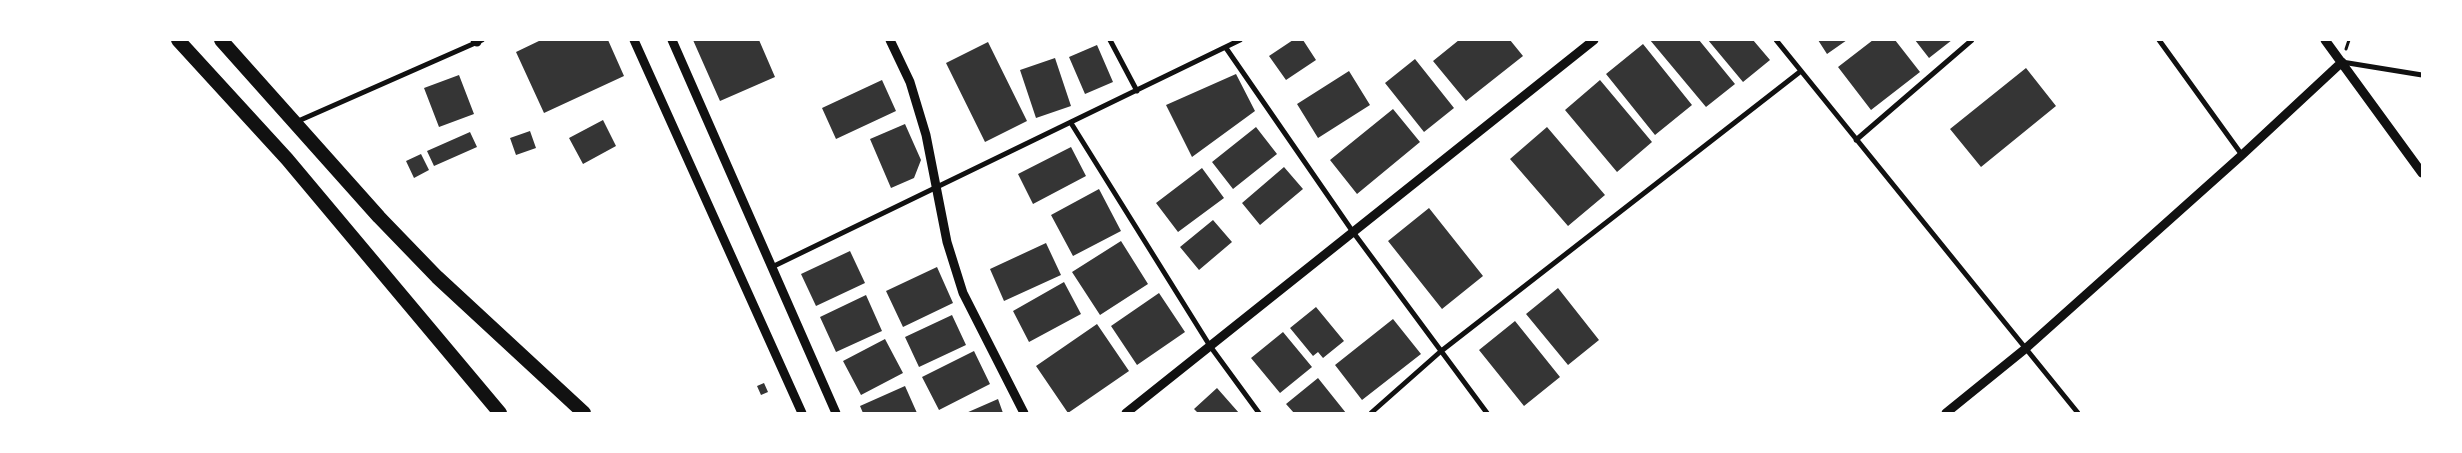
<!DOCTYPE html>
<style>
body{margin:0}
#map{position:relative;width:2462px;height:453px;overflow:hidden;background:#fff;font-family:Lora,serif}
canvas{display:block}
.frame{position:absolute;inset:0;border:41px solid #fff;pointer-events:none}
</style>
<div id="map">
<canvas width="2462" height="453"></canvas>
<div class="frame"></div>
</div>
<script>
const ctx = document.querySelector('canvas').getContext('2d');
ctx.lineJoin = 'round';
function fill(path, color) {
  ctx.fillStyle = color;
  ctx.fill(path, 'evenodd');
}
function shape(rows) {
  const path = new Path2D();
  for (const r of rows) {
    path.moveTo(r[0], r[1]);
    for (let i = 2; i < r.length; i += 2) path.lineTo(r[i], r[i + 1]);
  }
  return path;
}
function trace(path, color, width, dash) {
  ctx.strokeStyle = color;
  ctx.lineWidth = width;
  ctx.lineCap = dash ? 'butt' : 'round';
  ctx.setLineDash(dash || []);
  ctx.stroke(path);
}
fill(shape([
 [541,40,608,40,624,76,544,113,516,52],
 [693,40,759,40,775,77,720,101],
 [1293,40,1303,40,1316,60,1286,80,1269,56],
 [1459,40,1510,40,1523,56,1466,101,1433,61],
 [1650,40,1699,40,1735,84,1706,107],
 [1708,40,1753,40,1770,60,1743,82],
 [1818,40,1847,40,1827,54],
 [1873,40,1895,40,1920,72,1871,110,1838,67],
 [1915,40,1952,40,1929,58],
 [988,42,1027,121,985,142,946,63],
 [1643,44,1692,105,1655,135,1606,74],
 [1097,45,1113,82,1085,94,1069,57],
 [1055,58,1071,106,1036,118,1020,70],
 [1415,59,1454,108,1424,132,1385,83],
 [2026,68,2056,106,1981,167,1950,129],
 [1349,71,1370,105,1318,138,1297,104],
 [1236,74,1255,111,1192,157,1166,105],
 [459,75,474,114,439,127,424,88],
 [882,80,896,111,836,139,822,108],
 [1600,80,1652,142,1617,172,1565,110],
 [1393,109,1420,142,1357,194,1330,160],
 [603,120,616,146,583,164,569,138],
 [905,124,921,160,914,178,891,188,870,139],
 [1256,127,1277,154,1233,189,1212,162],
 [1547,127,1605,195,1568,226,1510,159],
 [530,131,536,148,516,155,510,138],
 [470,132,477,147,434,166,427,151],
 [1071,147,1086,176,1033,204,1018,174],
 [421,154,429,170,414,178,406,161],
 [1284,167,1303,189,1260,225,1242,203],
 [1202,168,1224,198,1178,232,1156,203],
 [1099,189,1121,231,1073,256,1051,215],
 [1429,208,1483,276,1442,309,1388,241],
 [1213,220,1232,242,1199,270,1180,247],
 [1121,241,1148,284,1100,315,1072,272],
 [1046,243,1061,275,1004,301,990,269],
 [850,251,865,283,816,306,801,274],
 [937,267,953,303,903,327,886,291],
 [1064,282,1081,314,1029,342,1013,311],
 [1558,288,1599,340,1568,365,1526,314],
 [1159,293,1185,332,1137,365,1111,326],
 [866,295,882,331,836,352,820,317],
 [1316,307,1344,341,1323,358,1318,352,1313,356,1290,328],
 [952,315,966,345,919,367,905,337],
 [1393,319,1421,354,1362,400,1335,365],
 [1515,321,1560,377,1524,406,1479,350],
 [1097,324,1129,371,1068,413,1036,366],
 [1283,332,1312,367,1280,393,1251,358],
 [885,339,903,373,861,395,843,361],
 [974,351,990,384,939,410,922,377],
 [1318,378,1346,413,1294,413,1286,404],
 [764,383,768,392,761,395,757,386],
 [905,386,917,413,863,413,860,406],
 [1217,388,1239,413,1198,413,1194,409],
 [998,399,1003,413,966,413]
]), '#353535');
trace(shape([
 [2346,49,2349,40]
]), '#111', 3);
trace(shape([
 [1110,40,1137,91],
 [1776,40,2078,413],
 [2159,40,2242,155],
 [1226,48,1353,232,1487,413],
 [2342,62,2422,75],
 [296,122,482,40],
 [1071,123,1210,346,1259,413],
 [1856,140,1972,40],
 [772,267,1240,40],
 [1371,413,1440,352,1801,71]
]), '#111', 5);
trace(shape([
 [475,40,477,42],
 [634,40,802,413],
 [672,40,836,413],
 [890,40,910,82,926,135,947,242,963,293,1024,413],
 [2325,40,2422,173],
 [1126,413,1594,40],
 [1946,413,2025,349,2242,155,2342,62]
]), '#111', 9);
trace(shape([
 [178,40,287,159,500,413],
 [221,40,379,217,437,277,584,413]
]), '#111', 14);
</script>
